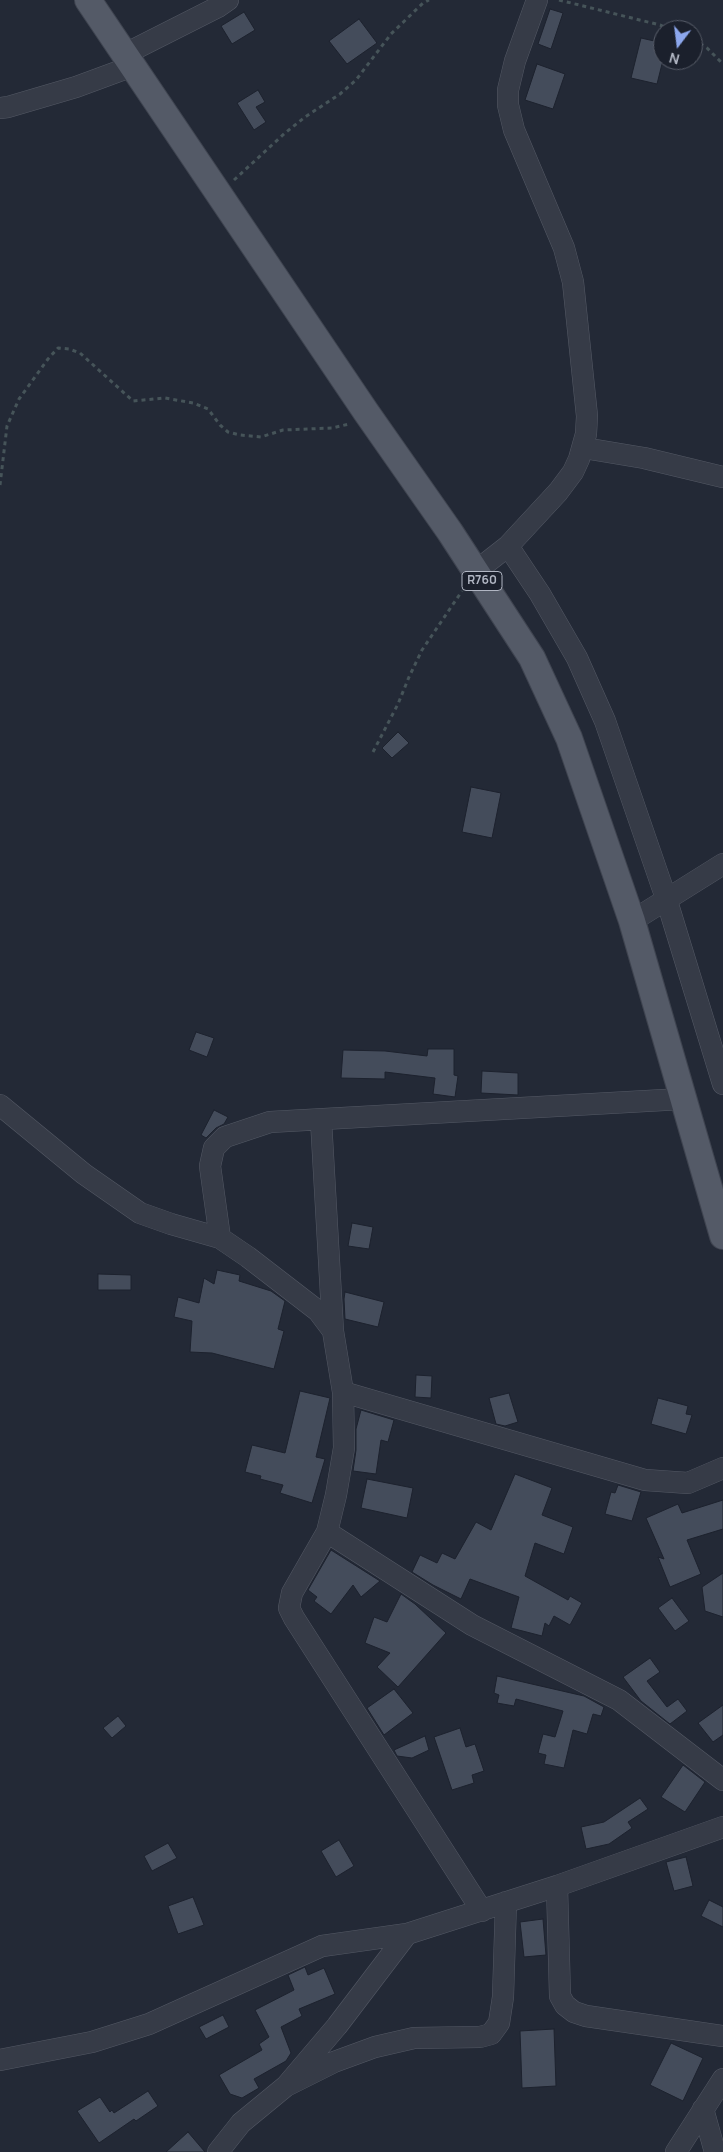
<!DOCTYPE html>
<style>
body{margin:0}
#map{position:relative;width:723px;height:2152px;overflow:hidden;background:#232936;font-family:Manrope,sans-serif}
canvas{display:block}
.north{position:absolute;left:653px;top:20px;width:50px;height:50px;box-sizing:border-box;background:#1b202c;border:1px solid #575c68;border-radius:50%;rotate:195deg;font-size:14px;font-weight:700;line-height:20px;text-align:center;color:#b1b6c3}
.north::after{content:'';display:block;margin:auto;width:18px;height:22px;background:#8ca7ed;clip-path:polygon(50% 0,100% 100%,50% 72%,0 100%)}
</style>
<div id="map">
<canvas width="723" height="2152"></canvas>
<div class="north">N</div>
</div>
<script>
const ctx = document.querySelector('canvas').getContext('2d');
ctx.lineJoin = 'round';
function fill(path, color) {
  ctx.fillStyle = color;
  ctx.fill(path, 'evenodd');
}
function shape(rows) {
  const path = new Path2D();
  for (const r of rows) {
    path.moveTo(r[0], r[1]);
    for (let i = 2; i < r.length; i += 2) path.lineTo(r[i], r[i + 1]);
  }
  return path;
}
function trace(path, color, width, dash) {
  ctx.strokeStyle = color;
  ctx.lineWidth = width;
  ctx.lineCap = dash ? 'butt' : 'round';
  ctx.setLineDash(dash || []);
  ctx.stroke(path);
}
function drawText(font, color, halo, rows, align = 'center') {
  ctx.font = font + ' Manrope,sans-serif';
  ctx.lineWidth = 5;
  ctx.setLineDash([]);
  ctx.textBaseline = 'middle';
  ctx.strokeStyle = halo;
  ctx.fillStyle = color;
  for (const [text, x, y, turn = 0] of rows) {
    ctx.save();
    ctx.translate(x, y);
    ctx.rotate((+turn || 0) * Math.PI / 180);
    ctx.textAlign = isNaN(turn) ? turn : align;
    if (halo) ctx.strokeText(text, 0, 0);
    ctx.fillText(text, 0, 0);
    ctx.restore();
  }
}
const building = shape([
 [550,9,563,13,551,49,538,44,550,9],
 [244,12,255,30,232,44,221,26,244,12],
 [359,19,377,43,347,64,329,41,359,19],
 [641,38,663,43,663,60,657,84,631,78,641,38],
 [537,64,565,74,553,109,525,100,537,64],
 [258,90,265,102,256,107,266,122,254,130,237,103,258,90],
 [398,732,409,743,392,758,382,748,398,732],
 [471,787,501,793,492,838,462,832,471,787],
 [196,1032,214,1038,207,1057,189,1050,196,1032],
 [428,1049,454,1049,454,1075,458,1076,455,1097,433,1094,435,1078,385,1072,385,1079,341,1078,343,1050,385,1051,427,1056,428,1049],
 [482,1071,518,1073,518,1095,481,1093,482,1071],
 [214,1110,228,1117,224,1124,216,1128,206,1138,201,1135,214,1110],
 [352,1223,373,1227,369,1249,348,1246,352,1223],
 [217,1270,240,1275,239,1281,271,1291,285,1301,278,1329,284,1331,274,1369,212,1353,190,1352,192,1321,174,1317,178,1297,199,1303,204,1278,214,1284,217,1270],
 [98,1274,131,1275,131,1290,98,1290,98,1274],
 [345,1292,384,1302,378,1327,345,1319,344,1299,345,1292],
 [416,1375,432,1376,431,1398,415,1397,416,1375],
 [300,1391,330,1398,316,1457,325,1459,312,1503,280,1493,283,1485,260,1479,261,1476,245,1472,252,1445,285,1453,300,1391],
 [509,1393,518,1422,505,1426,496,1424,489,1398,509,1393],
 [658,1398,688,1406,686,1414,692,1415,686,1434,651,1424,658,1398],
 [361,1410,394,1420,388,1442,381,1440,376,1474,353,1471,356,1450,356,1429,361,1410],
 [515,1474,552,1488,542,1515,573,1527,564,1554,535,1543,525,1576,568,1600,570,1596,582,1603,570,1625,554,1616,549,1626,545,1623,542,1636,511,1628,519,1597,470,1579,461,1599,433,1585,412,1572,420,1555,437,1563,442,1553,455,1559,476,1522,491,1530,515,1474],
 [367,1479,413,1488,407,1518,361,1508,367,1479],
 [618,1485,641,1492,632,1521,605,1514,611,1492,615,1493,618,1485],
 [723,1500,723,1529,687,1540,701,1574,670,1587,658,1557,664,1559,646,1518,678,1504,682,1513,723,1500],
 [331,1550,380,1581,361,1597,353,1585,331,1614,314,1601,317,1597,308,1590,331,1550],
 [723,1573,723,1617,705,1611,702,1587,723,1573],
 [401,1594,415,1604,446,1633,398,1687,377,1667,390,1653,365,1643,374,1617,387,1622,401,1594],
 [672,1598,689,1621,675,1631,658,1608,672,1598],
 [650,1658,660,1672,647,1681,667,1707,678,1699,687,1711,670,1724,641,1701,623,1677,650,1658],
 [497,1676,584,1696,604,1707,601,1716,593,1714,587,1734,573,1730,564,1768,544,1764,546,1755,538,1753,543,1734,555,1737,563,1711,516,1699,514,1706,497,1703,499,1695,494,1693,497,1676],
 [394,1689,413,1713,384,1735,367,1708,394,1689],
 [723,1705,723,1735,713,1742,698,1723,723,1705],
 [118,1716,126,1726,112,1738,103,1728,118,1716],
 [460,1728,466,1747,475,1744,484,1771,472,1775,474,1783,452,1790,434,1737,460,1728],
 [425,1736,429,1750,412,1758,397,1756,394,1750,425,1736],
 [683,1765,705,1782,685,1812,661,1797,683,1765],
 [640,1798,648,1809,628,1822,632,1828,609,1844,586,1849,581,1827,604,1822,640,1798],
 [339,1840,354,1866,336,1877,321,1851,339,1840],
 [168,1843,177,1858,152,1871,144,1856,168,1843],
 [686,1857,693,1886,674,1891,666,1862,686,1857],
 [193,1897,204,1925,178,1934,168,1906,193,1897],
 [709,1900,723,1907,723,1927,701,1916,709,1900],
 [543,1919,546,1955,524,1957,520,1922,543,1919],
 [305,1967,308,1975,324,1968,335,1994,299,2009,302,2016,281,2027,291,2053,286,2061,254,2079,259,2088,242,2098,230,2094,219,2075,262,2050,259,2044,269,2037,255,2010,294,1990,288,1975,305,1967],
 [223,2015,229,2027,206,2039,199,2027,223,2015],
 [554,2029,556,2086,522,2088,520,2031,554,2029],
 [671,2043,703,2058,683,2101,650,2085,671,2043],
 [148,2091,158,2106,136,2121,134,2119,99,2143,77,2111,100,2097,110,2112,112,2110,114,2113,148,2091],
 [188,2132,205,2152,166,2152,188,2132]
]);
fill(building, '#444c5b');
trace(building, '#1d222e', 1);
const minor = shape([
 [125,54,218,7,228,0],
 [0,108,8,107,76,87,133,66],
 [584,448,644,458,723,477],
 [508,546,540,594,577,658,605,721,666,898,723,1084],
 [476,571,508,546,558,492,573,472,579,459,586,434,587,416,573,282,564,248,514,130,508,105,508,90,515,61,537,0],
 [632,921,723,864],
 [0,1105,84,1174,140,1213,171,1224,220,1238,248,1257,318,1311,333,1331,343,1392,344,1448,336,1495,327,1532,292,1593,289,1608,294,1618,482,1911],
 [321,1120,333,1331],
 [220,1238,210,1166,214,1148,225,1137,270,1122,682,1099],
 [343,1392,645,1480,688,1483,723,1468],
 [327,1532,472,1625,619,1700,723,1780],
 [557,1886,560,1996,565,2005,574,2012,586,2016,723,2036],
 [0,2060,92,2042,149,2024,322,1946,407,1934,557,1886,723,1827],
 [286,2086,334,2062,375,2047,414,2038,480,2037,491,2034,499,2023,503,1997,506,1902],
 [703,2109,715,2152],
 [218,2152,241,2123,286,2086,337,2026,407,1934],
 [676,2152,723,2079]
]);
const major = shape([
 [88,0,366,412,450,532,532,658,569,738,632,921,723,1236]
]);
trace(minor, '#545965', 22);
trace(major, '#3f4450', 28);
trace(shape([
 [559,0,660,25,672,30],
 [693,39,707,48,723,64],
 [234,180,285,133,305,117,340,94,356,80,391,34,423,3,429,0],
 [0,485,7,426,19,399,48,359,58,348,69,349,80,353,133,401,165,398,193,403,208,409,220,425,228,432,240,435,261,437,283,430,332,428,349,424],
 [373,752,398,704,409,677,422,650,462,591]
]), '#465459', 3, [4, 4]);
trace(minor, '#363b47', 21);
trace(major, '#545a67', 26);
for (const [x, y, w] of [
 [482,581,40]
]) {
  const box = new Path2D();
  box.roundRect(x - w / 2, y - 9.5, w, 19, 4);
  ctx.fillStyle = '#1b202c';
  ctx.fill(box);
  trace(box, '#b1b6c3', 1);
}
drawText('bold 12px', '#b1b6c3', null, [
 ["R760",482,581]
]);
</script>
